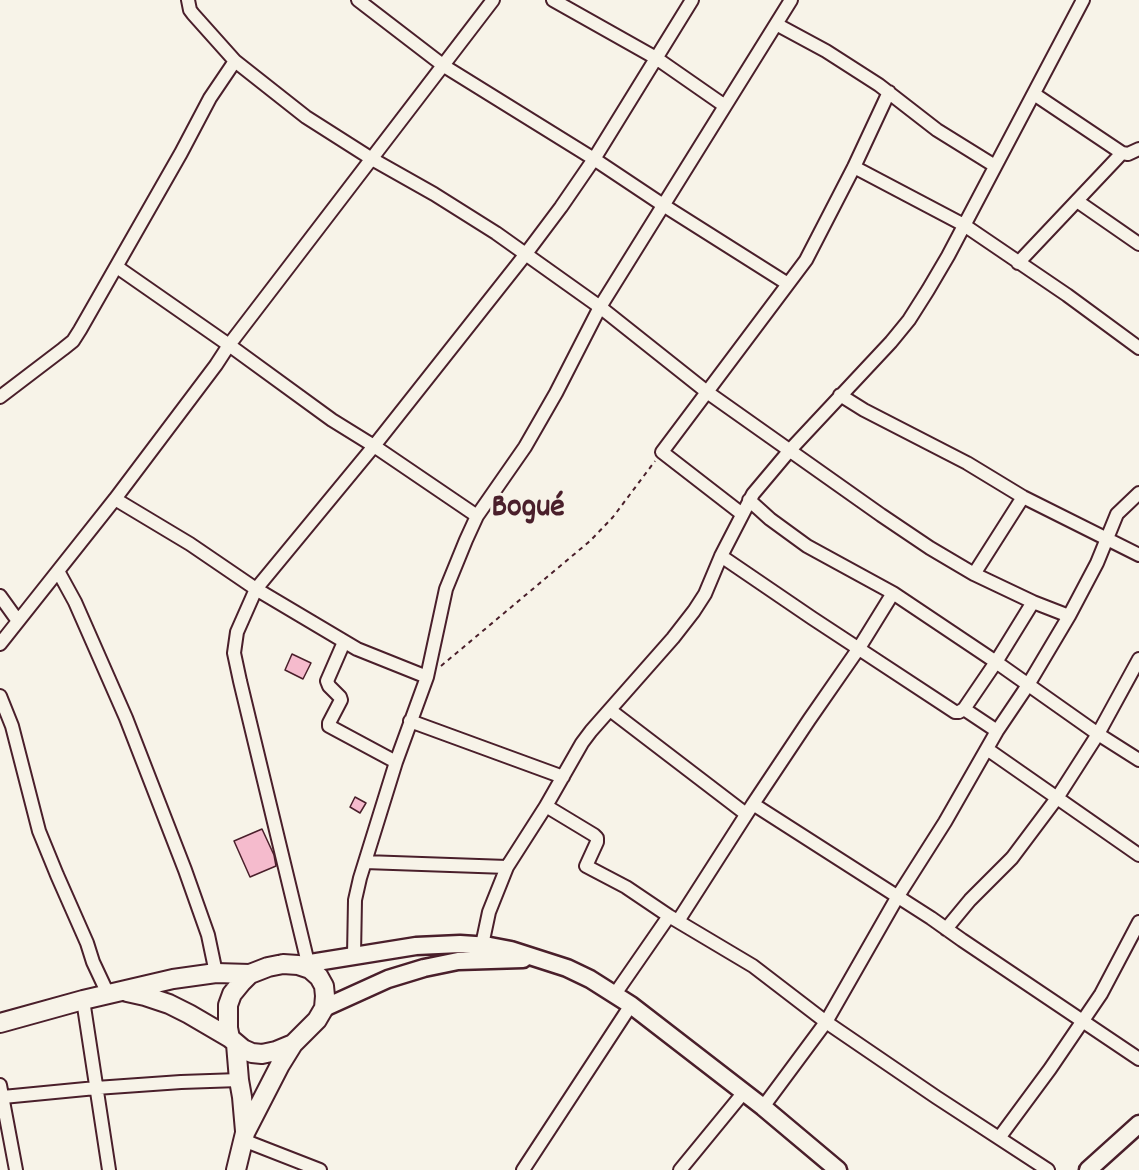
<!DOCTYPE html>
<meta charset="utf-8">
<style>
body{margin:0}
canvas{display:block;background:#f7f3e8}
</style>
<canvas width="1139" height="1170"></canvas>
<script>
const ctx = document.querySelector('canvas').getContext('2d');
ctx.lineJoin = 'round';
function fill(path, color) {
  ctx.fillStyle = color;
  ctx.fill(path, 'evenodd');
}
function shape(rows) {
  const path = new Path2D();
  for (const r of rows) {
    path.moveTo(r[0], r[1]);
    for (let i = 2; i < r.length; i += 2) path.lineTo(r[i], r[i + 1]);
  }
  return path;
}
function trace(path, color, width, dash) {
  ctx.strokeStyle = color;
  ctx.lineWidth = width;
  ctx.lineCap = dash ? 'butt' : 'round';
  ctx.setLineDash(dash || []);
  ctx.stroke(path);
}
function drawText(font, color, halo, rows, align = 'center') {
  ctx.font = font + ' Dekko,sans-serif';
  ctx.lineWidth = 6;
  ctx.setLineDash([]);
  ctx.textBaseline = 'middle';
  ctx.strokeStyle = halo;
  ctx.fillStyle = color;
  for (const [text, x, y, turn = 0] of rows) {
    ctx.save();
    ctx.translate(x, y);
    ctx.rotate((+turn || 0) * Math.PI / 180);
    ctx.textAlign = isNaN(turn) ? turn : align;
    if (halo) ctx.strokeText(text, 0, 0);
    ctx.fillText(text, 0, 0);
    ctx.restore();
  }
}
const building = shape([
 [292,654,311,663,303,679,285,670,292,654],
 [355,797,366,803,360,813,350,807,355,797],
 [262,829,274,855,276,866,250,877,234,841,262,829]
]);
fill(building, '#f5bbcd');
trace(building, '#4a1f2b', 1.5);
const street = shape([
 [188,0,190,10,193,14,235,61,306,117,372,159,434,194,496,233,600,307,707,392,881,515,930,548,974,574,1033,602,1069,616],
 [358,0,444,66,594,159,663,205,788,284],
 [553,0,656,58,725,106],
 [776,24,826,51,879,85,937,130,995,166],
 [1034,94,1122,153,1128,154,1139,149],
 [854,167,964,225,1067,295,1139,348],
 [1077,201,1139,244],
 [1018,263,1122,153],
 [117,267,229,345,332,420,374,446,477,516],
 [840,395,864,410,967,463,1023,497,1139,555],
 [0,397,63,349,73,341,80,330,181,153,210,98,235,61],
 [115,499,190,544,256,589,357,649,427,677],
 [749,500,770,519,807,546,893,593,996,662,1098,734,1139,760],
 [742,514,662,452,806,260,854,167,889,92],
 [721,556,812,618,955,712,959,712,964,709,996,662,1033,602],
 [58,571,75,602,126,718,185,870,208,935,216,973],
 [974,574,1023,497],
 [0,596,18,621],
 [344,642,327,681,329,686,340,697,341,700,329,723,329,726,396,762],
 [0,644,115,499,216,365,229,345,493,0],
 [0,696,12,726,39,831,57,875,87,943,93,962,108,994],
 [964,709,997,731],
 [610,710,746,814],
 [410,721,563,777],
 [987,749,1139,855],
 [753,804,809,720,859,648,893,593],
 [546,806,594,835,597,838,597,842,586,866,626,887,669,916,753,966,826,1022,936,1097,1048,1170],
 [365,862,507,867],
 [678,921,753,804,931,918,962,940,1139,1059],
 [946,929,970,900,1012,858,1057,798,1098,734,1139,659],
 [482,945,489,912,507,867,546,806,582,743,591,731,673,638,694,611,705,594,721,556,753,494,790,450,891,342,909,320,928,290,948,256,1083,0],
 [354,955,355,900,360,878,396,762,427,677,446,589,466,540,477,516,525,447,556,393,600,307,791,0],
 [308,963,240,681,234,653,237,632,256,589,374,446,525,255,561,207,594,159,692,0],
 [615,994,669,916],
 [83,1000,109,1170],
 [0,1085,16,1170],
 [3,1097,96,1088,181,1082,239,1080],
 [763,1107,826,1022,898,896,945,822,997,731,1028,685,1069,616,1097,563,1117,514,1139,493],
 [999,1138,1050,1069,1101,994,1139,922],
 [243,1140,320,1170],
 [523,1170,631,1005],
 [680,1170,744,1092]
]);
const secondary = shape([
 [298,965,416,946,460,944,490,946,511,950,567,968,590,979,631,1005,763,1107,838,1170],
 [324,1008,388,979,424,968,458,961,523,959],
 [1088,1170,1139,1124]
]);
const primary = shape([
 [283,964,298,965,310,969,319,977,324,986,325,996,324,1008,317,1020,293,1044,276,1051,262,1054,252,1053,243,1049,230,1038,228,1028,228,1005,232,994,241,983,250,974,268,967,283,964],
 [127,992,145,996,169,1004,189,1014,230,1038],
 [0,1023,83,1000,173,979,216,973,250,974],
 [236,1044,239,1080,242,1097,245,1131],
 [236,1170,245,1133,280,1065,293,1044]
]);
trace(street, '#4a1f2b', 16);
trace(secondary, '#4a1f2b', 21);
trace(primary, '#4a1f2b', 22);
trace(shape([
 [441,666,590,541,613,517,655,461]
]), '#4a1f2b', 2, [4.5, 4.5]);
trace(street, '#f7f3e8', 12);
trace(secondary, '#f7f3e8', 16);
trace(primary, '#f7f3e8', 18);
drawText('bold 33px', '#4a1f2b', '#f7f3e8', [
 ["Bogué",528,510]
]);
</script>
